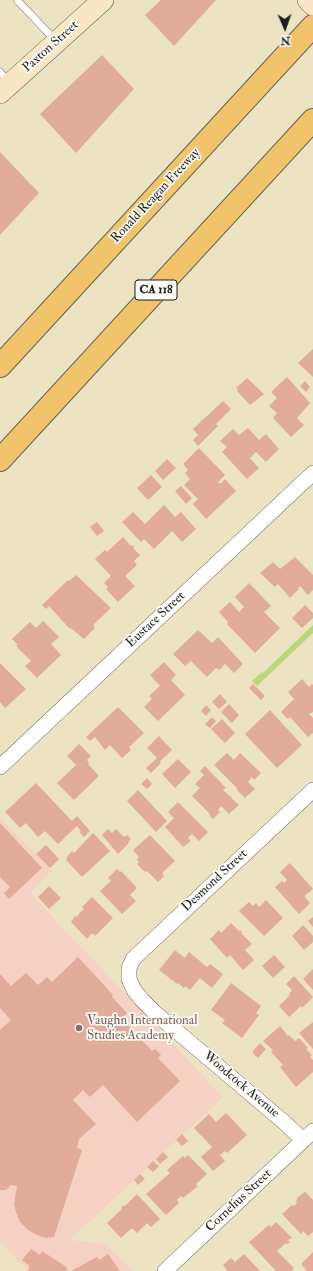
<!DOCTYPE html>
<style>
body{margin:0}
#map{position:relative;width:313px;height:1271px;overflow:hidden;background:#ece3c3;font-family:"IM FELL Double Pica",serif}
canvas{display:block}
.north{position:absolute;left:265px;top:8px;width:40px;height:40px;-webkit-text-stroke:3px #fdfcf7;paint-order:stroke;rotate:178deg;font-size:11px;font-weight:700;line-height:16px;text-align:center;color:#1c1c1c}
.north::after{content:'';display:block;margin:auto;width:14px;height:18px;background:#1c1c1c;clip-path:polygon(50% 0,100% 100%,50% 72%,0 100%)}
</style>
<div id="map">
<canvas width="313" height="1271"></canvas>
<div class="north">N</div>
</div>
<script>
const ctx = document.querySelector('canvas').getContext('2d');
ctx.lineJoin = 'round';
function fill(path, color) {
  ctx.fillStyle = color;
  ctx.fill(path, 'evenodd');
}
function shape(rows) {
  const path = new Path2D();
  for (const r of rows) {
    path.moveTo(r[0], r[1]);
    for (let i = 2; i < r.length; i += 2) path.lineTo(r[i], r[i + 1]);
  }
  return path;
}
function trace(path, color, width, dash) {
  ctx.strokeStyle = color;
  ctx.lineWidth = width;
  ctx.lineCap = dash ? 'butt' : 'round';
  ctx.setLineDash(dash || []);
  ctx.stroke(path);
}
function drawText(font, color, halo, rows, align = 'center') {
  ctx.font = font + ' "IM FELL Double Pica",serif';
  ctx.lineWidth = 3.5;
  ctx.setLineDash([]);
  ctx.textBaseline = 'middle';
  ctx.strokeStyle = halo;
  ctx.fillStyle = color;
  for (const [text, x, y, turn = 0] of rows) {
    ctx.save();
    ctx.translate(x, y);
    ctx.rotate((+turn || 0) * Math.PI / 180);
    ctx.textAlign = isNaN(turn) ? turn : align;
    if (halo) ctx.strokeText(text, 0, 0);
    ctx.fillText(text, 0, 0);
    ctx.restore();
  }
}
fill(shape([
 [0,817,52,871,30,892,67,933,68,933,223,1097,70,1240,106,1244,133,1271,28,1271,0,1241]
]), '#f6d2c5');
fill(shape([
 [313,625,313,633,257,686,252,681,262,672,263,673]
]), '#bcd67b');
fill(shape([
 [161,0,216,0,174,46,145,15],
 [102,55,134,89,76,153,40,114],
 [0,152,39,193,0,235],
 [313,349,313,377,298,363],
 [287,377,310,403,297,418,304,425,291,437,273,418,277,413,269,406,277,398,271,392],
 [247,378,264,394,250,405,237,391,238,390,236,388],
 [305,381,310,387,306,392,300,386],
 [223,401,231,409,216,424,218,426,198,446,193,440,198,435,193,429],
 [248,428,259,440,266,434,279,449,266,462,256,452,250,458,259,468,247,479,222,452,227,447,220,441,233,429,239,435],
 [199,448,225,475,218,482,220,484,225,479,236,491,206,519,193,504,198,499,184,485,190,479,185,473,188,470,183,464],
 [167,459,176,468,163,480,155,471],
 [151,475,162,487,148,500,137,488],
 [181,486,192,498,186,504,175,491],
 [164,505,175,517,181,512,196,529,182,542,172,531,154,549,144,539,141,542,122,522,133,512,145,524],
 [97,522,104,531,97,536,90,527],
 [123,537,131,546,133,545,134,547,133,548,140,555,134,561,137,565,125,576,135,586,118,602,106,589,108,587,104,583,111,576,95,559,105,550,107,552],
 [295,557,313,575,313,590,308,595,300,586,298,588,299,589,290,598,278,584,275,587,260,573,273,562,280,569],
 [76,575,111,608,93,625,95,628,84,639,71,628,70,629,49,606,46,609,42,605,68,580,69,581],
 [249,583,271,606,264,612,280,628,255,653,227,624,228,622,219,612,230,602,239,612,244,607,235,597],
 [305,605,313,613,313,618,302,628,292,618],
 [43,621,59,637,51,644,61,655,37,678,25,666,31,661,16,646,18,645,12,639,30,622,36,628],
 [198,630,212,643,218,637,243,664,234,673,225,664,219,670,216,668,207,677,191,661,185,666,173,654],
 [164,662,176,675,171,680,185,695,158,721,144,707,152,699,149,696,160,686,150,675],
 [0,663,26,689,5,708,0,702],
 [302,679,309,687,312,684,313,685,313,712,309,714,313,718,313,733,308,737,290,717,288,719,281,712,294,699,288,692],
 [253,684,265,696,261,700,249,688],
 [220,694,227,702,219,709,212,702],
 [229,704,239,715,232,723,221,712],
 [206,705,211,710,206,716,201,711],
 [118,707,144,733,129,747,131,750,122,758,110,745,105,750,95,737,90,741,86,737],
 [270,710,302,745,277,768,245,734],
 [212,717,216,721,210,728,205,724],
 [222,719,235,733,225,743,211,729],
 [159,736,172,750,160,761,161,763,151,773,146,768,157,758,147,748],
 [79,744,91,756,87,760,89,763,88,764,99,776,74,800,57,783,76,765,67,756],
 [227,753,234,760,240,753,261,773,254,780,252,777,248,782,255,789,245,798,236,789,237,788,214,765],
 [178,759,191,772,175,788,162,774],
 [205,766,226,788,223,790,239,805,229,814,221,806,218,810,220,812,213,819,209,815,210,814,192,796,200,788,195,784,204,775,200,771],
 [147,778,152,784,147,789,141,784],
 [36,783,72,821,77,816,90,831,84,837,79,832,81,831,77,826,58,844,45,831,38,837,26,823,20,828,5,812],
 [138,790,167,821,156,832,127,801],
 [178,802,208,832,199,841,192,834,188,838,191,841,183,847,165,827,174,818,168,812],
 [0,823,42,868,9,899,4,893,10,887,0,877],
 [108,829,112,833,116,829,124,837,127,835,131,839,128,842,129,843,118,854,102,835],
 [93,833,110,851,82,877,66,860,67,859,66,858,72,851,74,853],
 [150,835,175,861,162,873,164,876,158,882,147,871,145,872,137,864,139,862,137,860,139,857,133,850],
 [46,845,59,859,50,868,36,854],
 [290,863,313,889,304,896,310,903,299,914,275,887,282,881,284,883,287,880,280,872],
 [117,869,120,872,121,871,137,888,130,895,136,901,122,914,100,891,111,881,108,878],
 [49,886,61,898,49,909,38,897],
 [92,897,113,918,95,936,92,933,87,939,71,922,75,916,76,917,84,909,82,907],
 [266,900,283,918,264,936,239,911,249,902,253,906,256,903,259,907],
 [313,917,313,927,308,921],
 [231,923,239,931,240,930,242,932,241,933,252,944,245,950,254,960,243,970,230,955,227,958,210,939,219,930,221,933],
 [303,925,313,936,313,942,304,950,292,936],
 [175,950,185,958,189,952,207,967,210,964,223,974,212,988,200,978,190,990,185,986,184,988,178,983,177,984,159,970],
 [274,955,285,967,273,978,262,966],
 [78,957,113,995,112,997,127,1013,124,1016,128,1021,126,1023,152,1051,155,1049,161,1055,158,1058,180,1081,137,1122,103,1085,90,1097,83,1090,73,1100,96,1124,79,1139,77,1148,82,1150,54,1237,46,1238,37,1235,28,1230,20,1222,16,1212,14,1204,17,1186,11,1185,6,1190,0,1190,0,1030,11,1020,0,1008,0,974,11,986,26,973,38,985,47,977,52,982],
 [313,969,313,990,303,979],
 [294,976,313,997,302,1008,301,1006,289,1017,279,1006,290,995,289,994,292,990,286,984],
 [231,983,261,1006,256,1013,259,1015,242,1038,222,1023,225,1020,211,1010],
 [313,1022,313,1049,299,1033],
 [280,1026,288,1036,289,1035,295,1041,299,1038,308,1048,306,1049,312,1055,310,1057,313,1060,313,1072,296,1087,280,1067,283,1065,271,1052,273,1050,263,1041],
 [260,1043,266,1049,258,1058,252,1052],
 [226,1113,247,1135,227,1153,225,1151,220,1155,225,1161,213,1171,201,1157,212,1147,194,1128,209,1114,216,1122],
 [182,1134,188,1141,182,1146,176,1140],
 [163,1152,168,1157,160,1164,156,1159],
 [188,1155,207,1174,196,1184,198,1186,183,1198,181,1196,177,1200,179,1203,166,1215,146,1194,170,1173,167,1170,183,1156,185,1158],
 [153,1161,159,1166,153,1172,147,1167],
 [140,1174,145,1179,138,1185,134,1180],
 [305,1192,313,1200,313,1232,308,1236,303,1231,301,1234,282,1214,292,1205,294,1206,297,1203,296,1201,298,1197],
 [137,1194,160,1219,151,1227,147,1223,137,1233,132,1228,121,1238,107,1223,122,1209,121,1208,124,1205,125,1206],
 [276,1222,292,1238,288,1240,290,1242,287,1244,286,1243,277,1251,294,1268,291,1271,276,1271,249,1242,269,1225,271,1227],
 [31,1249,40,1255,42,1251,68,1268,66,1271,29,1271,28,1269,30,1266,22,1260],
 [313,1252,313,1271,307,1271,301,1264],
 [108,1254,120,1271,71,1271,97,1257,99,1260],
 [244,1254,260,1271,225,1271,227,1270,223,1265,231,1258,235,1262]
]), '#e1ac99');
const lane = shape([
 [17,0,55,40],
 [0,72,9,82]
]);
const street = shape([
 [0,767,313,473],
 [303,1140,285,1123,154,1012,142,1000,134,990,129,979,129,968,133,959,313,790],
 [165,1271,313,1131]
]);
const secondary = shape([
 [308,0,313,5],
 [0,93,103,0]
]);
const highway = shape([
 [0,366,313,26],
 [0,460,313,120]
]);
trace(lane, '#656256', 8);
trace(street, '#656256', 16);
trace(secondary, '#656256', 22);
trace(highway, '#656256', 24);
trace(lane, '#fff', 7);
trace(street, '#fff', 15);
trace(secondary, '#f9e7c3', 21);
trace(highway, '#f1c36a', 22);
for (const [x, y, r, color] of [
 [79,1028,4,"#8d6e63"]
]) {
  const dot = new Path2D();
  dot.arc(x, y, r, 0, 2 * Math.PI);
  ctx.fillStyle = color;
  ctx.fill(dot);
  trace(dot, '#fdfcf7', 1.5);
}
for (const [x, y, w] of [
 [156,290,42]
]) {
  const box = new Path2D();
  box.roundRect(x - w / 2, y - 10, w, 20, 3);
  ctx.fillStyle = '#fdfcf7';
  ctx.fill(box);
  trace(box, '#1c1c1c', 1);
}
drawText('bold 12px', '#1c1c1c', null, [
 ["CA 118",156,290]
]);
drawText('13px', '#1c1c1c', '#fdfcf7', [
 ["Paxton Street",51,47,-42],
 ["Ronald Reagan Freeway",156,196,-47],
 ["Eustace Street",156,620,-43],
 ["Desmond Street",215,881,-43],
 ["Woodcock Avenue",241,1085,40],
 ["Cornelius Street",239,1201,-43]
]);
drawText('13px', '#785e54', '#fdfcf7', [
 ["Vaughn International",87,1021],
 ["Studies Academy",87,1036]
], 'left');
</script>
